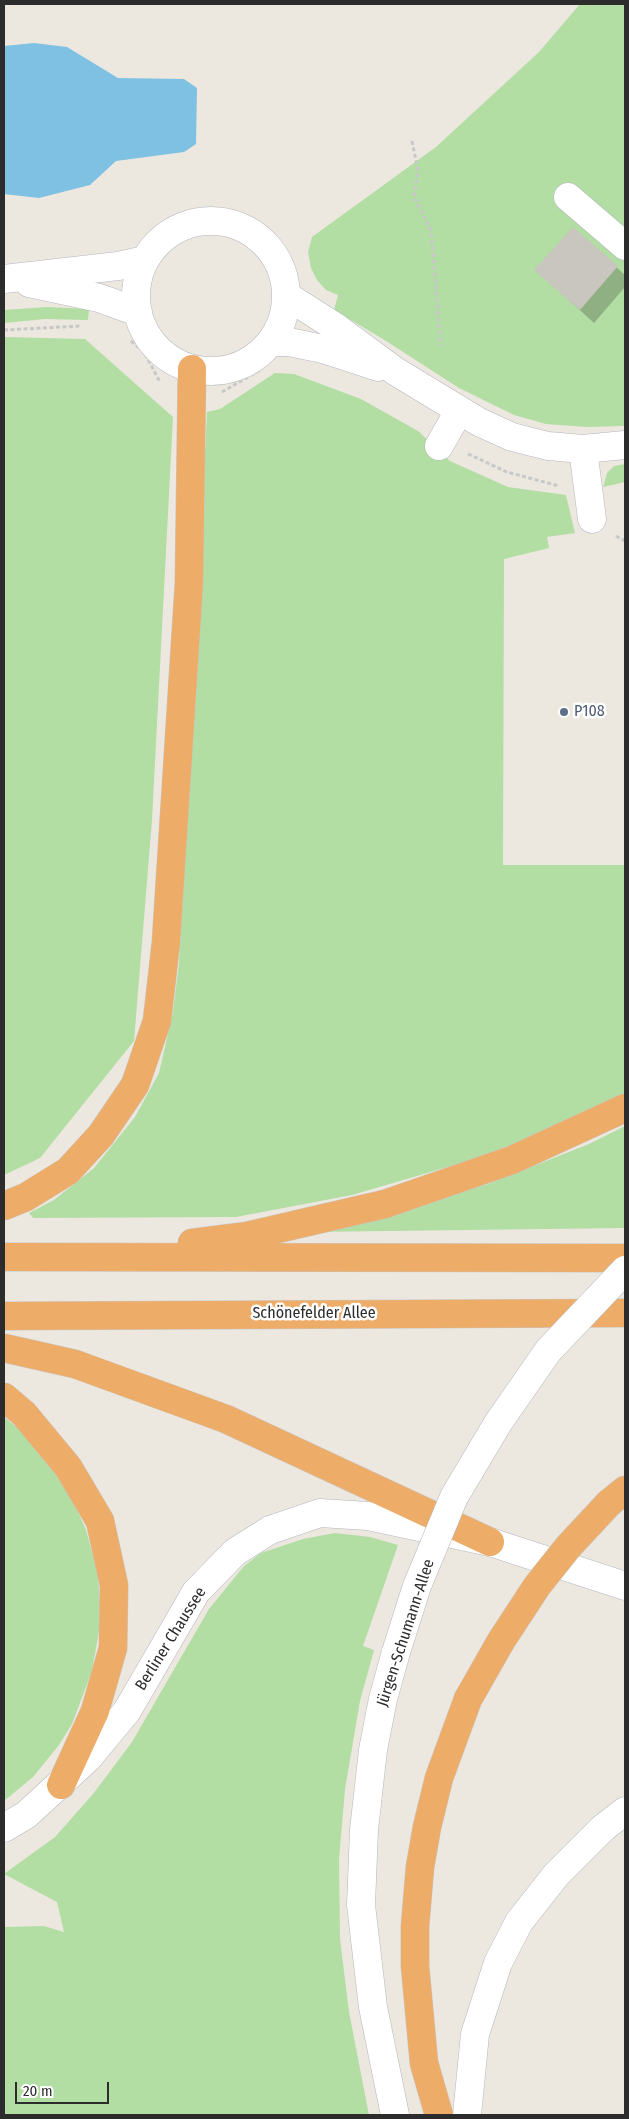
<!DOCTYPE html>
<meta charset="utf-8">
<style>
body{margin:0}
#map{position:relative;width:629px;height:2119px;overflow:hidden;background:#ece8e0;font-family:"Fira Sans Condensed",sans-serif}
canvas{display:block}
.frame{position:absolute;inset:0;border:5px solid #2c2c2c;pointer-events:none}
.scale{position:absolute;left:15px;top:2082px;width:94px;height:22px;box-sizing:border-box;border:2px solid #2c2c2c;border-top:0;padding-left:6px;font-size:15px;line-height:18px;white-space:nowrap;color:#2c2c2c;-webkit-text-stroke:4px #fff;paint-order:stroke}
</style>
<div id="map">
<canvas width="629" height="2119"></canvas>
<div class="frame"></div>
<div class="scale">20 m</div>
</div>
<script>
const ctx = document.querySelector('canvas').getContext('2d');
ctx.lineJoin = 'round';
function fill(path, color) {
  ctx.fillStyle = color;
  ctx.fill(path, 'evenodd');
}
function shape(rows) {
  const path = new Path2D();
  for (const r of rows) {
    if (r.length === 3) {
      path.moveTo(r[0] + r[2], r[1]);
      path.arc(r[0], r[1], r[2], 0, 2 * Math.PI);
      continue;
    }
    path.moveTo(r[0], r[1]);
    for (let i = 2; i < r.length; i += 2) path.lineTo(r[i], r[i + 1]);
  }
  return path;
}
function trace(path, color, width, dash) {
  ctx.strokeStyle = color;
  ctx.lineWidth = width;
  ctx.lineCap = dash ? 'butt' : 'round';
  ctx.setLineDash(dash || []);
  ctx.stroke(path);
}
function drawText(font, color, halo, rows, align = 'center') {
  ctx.font = font + ' "Fira Sans Condensed",sans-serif';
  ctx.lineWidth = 5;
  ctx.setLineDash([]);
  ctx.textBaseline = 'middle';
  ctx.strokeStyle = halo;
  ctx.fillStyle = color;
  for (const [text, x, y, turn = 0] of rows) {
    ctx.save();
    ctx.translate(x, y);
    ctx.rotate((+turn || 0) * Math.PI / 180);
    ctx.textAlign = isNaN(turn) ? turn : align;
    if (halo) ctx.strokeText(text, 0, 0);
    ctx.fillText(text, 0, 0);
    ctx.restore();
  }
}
fill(shape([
 [580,4,625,4,625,426,623,426,587,427,546,424,514,415,459,388,383,339,334,310,338,295,326,290,317,280,311,268,308,252,312,237,436,147,539,52],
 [47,307,89,309,88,320,45,319,4,323,4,310],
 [4,337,85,339,173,417,152,820,134,1041,40,1158,4,1175],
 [275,373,294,374,361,399,418,431,450,461,508,487,566,495,575,533,547,537,549,548,504,559,503,865,625,865,625,1093,554,1128,475,1159,352,1195,236,1217,33,1218,29,1213,54,1200,94,1168,135,1117,159,1073,173,1012,179,963,207,412,220,409],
 [625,464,625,482,603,487,607,473,614,466],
 [625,1126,625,1228,308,1232,416,1206,488,1184,589,1144],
 [4,1417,24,1433,52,1464,71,1496,86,1530,98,1574,101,1620,92,1671,72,1724,59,1745,33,1777,4,1801],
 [335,1533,370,1537,398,1545,363,1646,374,1650,360,1701,345,1789,339,1859,340,1939,349,2012,369,2115,4,2115,4,1927,44,1926,64,1932,57,1902,4,1874,55,1837,93,1794,132,1742,209,1609,244,1566,261,1553,303,1539]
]), '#b2dda3');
fill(shape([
 [34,43,67,47,118,78,184,79,197,88,196,144,184,152,116,161,90,185,39,198,4,194,4,46]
]), '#7fc1e3');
fill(shape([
 [573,228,625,275,625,287,594,323,536,270]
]), '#0003');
fill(shape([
 [573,227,618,266,580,310,534,270]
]), '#c8c6be');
const minor = shape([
 [568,197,625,246],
 [211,296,75],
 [4,279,118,266,145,260],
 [29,283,99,298,138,312],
 [287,296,334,326,395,371,479,422,512,437,548,446,583,449,625,445],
 [272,342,289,342,323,349,378,367],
 [439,446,459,411],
 [583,449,592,519],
 [4,1828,26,1815,88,1758,127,1711,196,1592,235,1552,270,1530,320,1513,368,1516,490,1542,625,1586],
 [395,2115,373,2007,361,1905,364,1830,373,1750,383,1699,396,1652],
 [467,2115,475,2034,498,1963,519,1922,556,1875,603,1828,625,1811]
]);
const highway = shape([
 [4,1206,26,1197,68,1171,101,1135,135,1085,157,1021,166,942,189,583,192,369],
 [192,1243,247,1236,385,1204,512,1160,625,1108],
 [4,1257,625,1258],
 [4,1316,625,1313],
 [4,1348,75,1364,226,1419,490,1542],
 [4,1397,24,1414,68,1467,100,1521,114,1585,113,1648,95,1711,61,1785],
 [609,1503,625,1490],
 [439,2115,424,2063,415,1966,415,1926,420,1867,427,1827,439,1778,468,1699,501,1641]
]);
trace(minor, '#b4b5be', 29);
trace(highway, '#c8c8c8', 29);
trace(shape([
 [412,141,418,170,414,197,431,230,441,346],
 [4,330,81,326],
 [131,341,144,352,160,382],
 [222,392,262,369],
 [468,454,507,472,559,486],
 [616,536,625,541]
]), '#c8c8c8', 3, [4, 2.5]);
trace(minor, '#fff', 28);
trace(highway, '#eeac69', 28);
const minorBridge = shape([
 [396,1652,417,1586,454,1497,498,1423,548,1351,625,1270]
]);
const highwayBridge = shape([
 [501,1641,537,1586,568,1547,609,1503]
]);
trace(minorBridge, '#b4b5be', 29, []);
trace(highwayBridge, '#c8c8c8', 29, []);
trace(minorBridge, '#fff', 28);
trace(highwayBridge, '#eeac69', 28);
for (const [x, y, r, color] of [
 [564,712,5,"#5c6f8a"]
]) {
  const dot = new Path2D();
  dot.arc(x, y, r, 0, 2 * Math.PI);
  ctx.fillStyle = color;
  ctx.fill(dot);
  trace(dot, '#fff', 2);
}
drawText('16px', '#4e5e75', '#fff', [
 ["P108",574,712]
], 'left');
drawText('16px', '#2c2c2c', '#fff', [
 ["Schönefelder Allee",314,1314],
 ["Jürgen-Schumann-Allee",406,1633,-72],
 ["Berliner Chaussee",171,1639,-58]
]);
</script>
